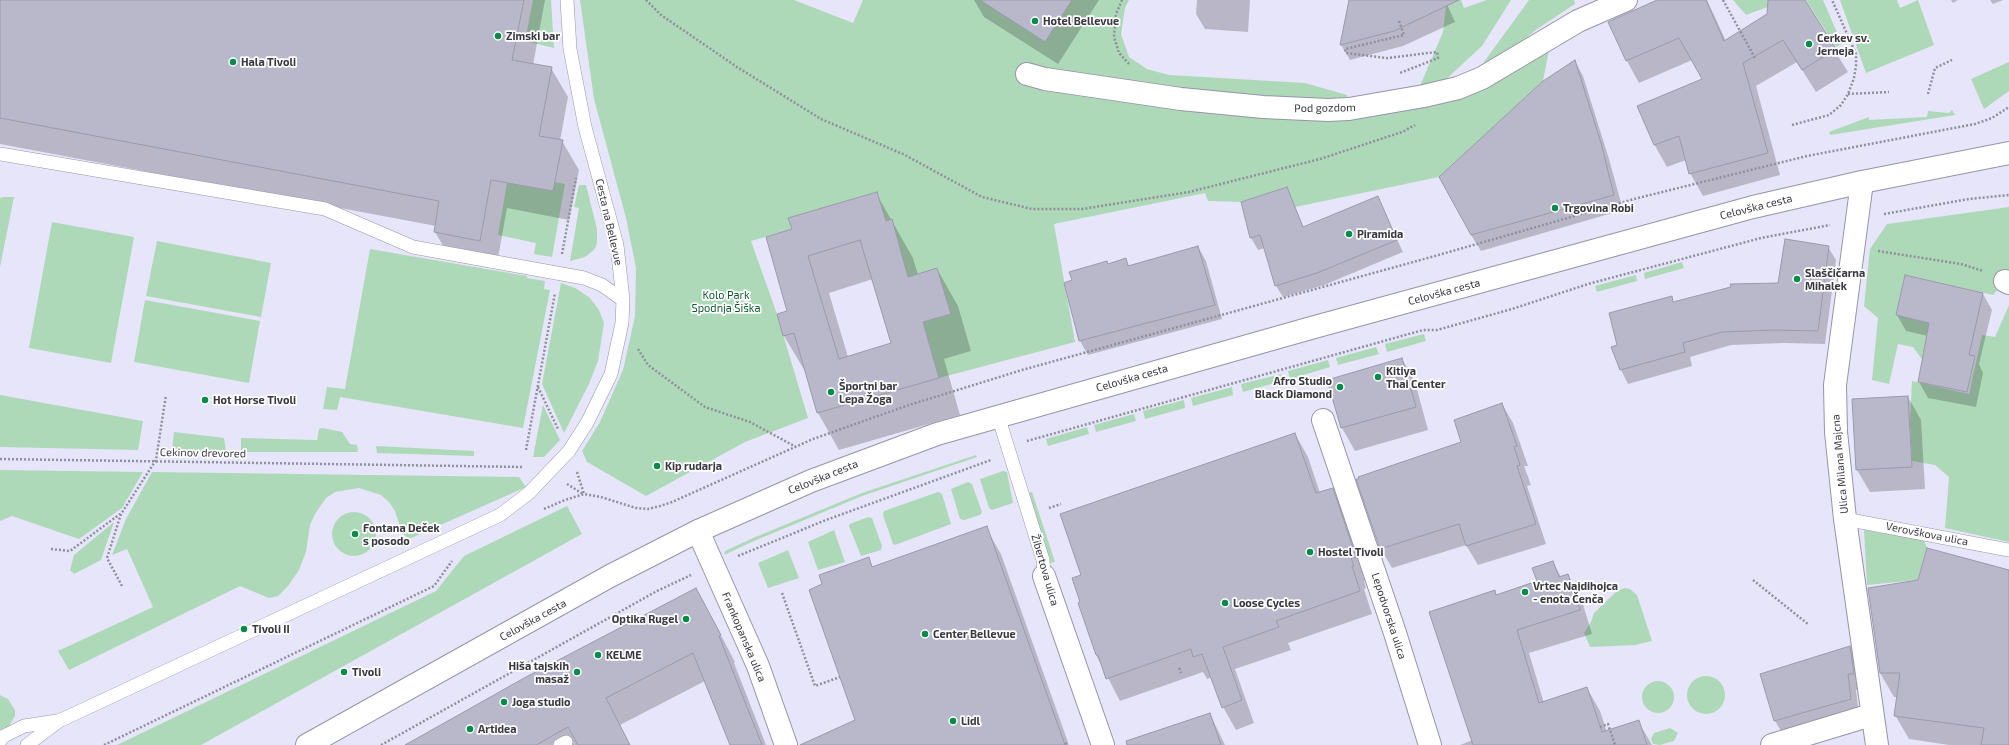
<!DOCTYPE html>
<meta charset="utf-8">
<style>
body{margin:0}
canvas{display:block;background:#e7e5f9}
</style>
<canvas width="2009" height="745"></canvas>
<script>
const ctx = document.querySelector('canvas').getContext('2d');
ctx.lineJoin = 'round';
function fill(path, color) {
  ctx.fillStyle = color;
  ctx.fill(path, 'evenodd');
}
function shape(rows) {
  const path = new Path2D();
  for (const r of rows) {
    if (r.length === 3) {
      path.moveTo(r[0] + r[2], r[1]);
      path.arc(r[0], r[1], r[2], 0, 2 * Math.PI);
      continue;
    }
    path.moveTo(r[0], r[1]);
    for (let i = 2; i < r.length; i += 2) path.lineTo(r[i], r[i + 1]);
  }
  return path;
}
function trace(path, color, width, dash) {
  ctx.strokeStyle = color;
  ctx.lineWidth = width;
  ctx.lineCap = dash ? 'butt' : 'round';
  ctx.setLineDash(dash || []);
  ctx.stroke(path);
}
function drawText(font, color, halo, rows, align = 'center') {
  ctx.font = font + ' "Exo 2",sans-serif';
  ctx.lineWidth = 3.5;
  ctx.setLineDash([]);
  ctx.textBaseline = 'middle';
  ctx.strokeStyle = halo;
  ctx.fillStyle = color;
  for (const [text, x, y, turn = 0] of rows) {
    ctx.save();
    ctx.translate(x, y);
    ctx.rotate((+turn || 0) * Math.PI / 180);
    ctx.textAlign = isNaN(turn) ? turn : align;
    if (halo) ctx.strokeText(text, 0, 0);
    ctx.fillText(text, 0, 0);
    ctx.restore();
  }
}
fill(shape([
 [533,0,551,0,554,48,525,41],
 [580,0,794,0,853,23,863,0,1129,0,1125,8,1121,34,1129,57,1147,69,1169,75,1305,83,1347,95,1349,117,1549,50,1543,81,1439,177,1295,207,1286,187,1241,202,1208,201,1205,193,1054,224,1075,342,939,378,923,322,950,314,937,268,908,277,892,220,886,221,877,192,788,218,792,229,751,241,777,314,808,418,745,442,646,496,587,462,582,451,600,422,623,370,635,316,636,268,626,218,594,99],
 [1444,0,1461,0,1464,8,1487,0,1511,0,1482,46,1443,82,1420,86,1443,32,1446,6],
 [1529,0,1574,0,1575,4,1537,29,1509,52,1481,66],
 [1733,0,1786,0,1746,15],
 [1806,0,1823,0,1842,44,1836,47],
 [1840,0,1897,0,1900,8,1918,0,1934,45,1866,73],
 [2009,62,2009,91,1984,109,1971,79],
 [1952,110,1955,115,1830,135,1829,132,1869,117,1869,120,1927,117,1928,111,1949,113],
 [555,182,565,184,552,257,534,254,536,243,498,235,507,183,552,191],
 [579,185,586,185,597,229,597,244,594,250,585,257,570,261,579,208,574,207],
 [3,197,14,197,0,267,0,198],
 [2009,207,2009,281,2005,281,1993,295,1905,275,1896,315,1974,334,1949,364,1921,358,1913,347,1898,344,1889,384,1872,380,1878,318,1864,306,1870,249,1887,224],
 [52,222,134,237,111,363,29,348],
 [157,241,271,263,261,317,146,296],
 [370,249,527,276,527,278,545,281,544,289,550,290,523,428,340,397,337,410,323,409,327,387,345,389],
 [1682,262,1684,268,1645,279,1644,273],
 [1636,275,1637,281,1597,292,1595,286],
 [561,283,575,288,590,298,599,310,604,323,598,361,589,384,564,433,542,384],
 [145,300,260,321,249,383,134,362],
 [2009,305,2009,542,1945,528,1949,477,1935,465,1912,461,1910,423,1912,381,1969,394,1982,335,1995,337],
 [1424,334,1426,341,1387,352,1385,344],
 [1376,347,1379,354,1338,365,1336,358],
 [1328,360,1330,367,1290,379,1288,371],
 [1281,374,1282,381,1243,392,1241,384],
 [1232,387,1233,395,1193,406,1191,398],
 [0,395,143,421,138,450,0,447],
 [1184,400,1185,408,1145,419,1143,411],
 [543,405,560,440,544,457,533,457],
 [1134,414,1136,421,1096,432,1094,425],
 [1087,427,1089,434,1048,446,1046,439],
 [322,428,342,432,350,444,357,445,358,452,241,452,241,438,317,440,319,429],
 [174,432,224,438,226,451,172,451],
 [376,446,474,451,474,456,377,453],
 [976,455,977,457,862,496,754,541,724,555,725,551,753,538,862,493],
 [0,470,143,472,122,508,79,539,12,516,0,521],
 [1003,471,1007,472,1013,503,992,510,989,508,980,479],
 [152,472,519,477,526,487,409,539,402,533,395,511,389,502,381,495,359,488,335,492,326,498,315,514,310,525,306,552,299,570,288,586,278,596,269,598,240,586,69,670,58,651,153,607,127,549,112,555,126,519],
 [968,482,972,484,982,512,980,515,964,520,960,519,951,489],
 [938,492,942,494,951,524,895,545,893,544,883,515,884,511],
 [1032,492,1055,562,1050,563,1027,493],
 [567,506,582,534,201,745,117,745,436,591,464,556],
 [354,534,22],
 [868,517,872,518,882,546,881,550,861,556,849,526,850,524],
 [114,522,101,560,74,574,70,570,74,555],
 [834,530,845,562,818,570,808,542],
 [1864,530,1924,540,1927,548,1918,580,1867,585],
 [788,550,799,578,768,588,758,563],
 [1625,588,1630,589,1637,595,1652,641,1635,645,1590,647,1584,633,1591,622,1594,613,1617,591],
 [1706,695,19],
 [1658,697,16],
 [0,695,8,699,15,710,15,716,9,726,0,730],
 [1670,728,1678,733,1674,741,1660,745,1653,744,1651,739,1654,733]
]), '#aed9b8');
fill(shape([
 [2,0,545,0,533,65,551,68,568,97,560,141,562,141,579,170,569,220,507,208,496,269,452,261,435,232,436,226,0,144,0,11],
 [974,0,1099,0,1058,64,984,17],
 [1197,0,1250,0,1248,32,1205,29,1196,14],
 [1350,0,1445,0,1455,22,1403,46,1350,60,1341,45],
 [1659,0,1707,0,1726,41,1768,15,1772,0,1803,0,1848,72,1816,92,1797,62,1756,86,1780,175,1703,196,1690,173,1686,160,1667,167,1654,144,1703,79,1692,60,1639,83,1627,61,1610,22],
 [1951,0,1958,0,1953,3],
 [1990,0,2003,0,1993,4],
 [1575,61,1583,76,1609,159,1623,210,1481,251,1471,235],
 [1286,188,1304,228,1377,197,1403,252,1324,285,1283,297,1276,286,1265,248,1258,250,1251,238,1242,203],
 [876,193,913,258,918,275,937,269,958,306,971,351,944,359,960,415,839,450,818,413,806,373,784,336,788,312,793,230],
 [873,279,893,344,848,357,829,293],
 [1198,247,1206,261,1222,319,1088,355,1080,341,1065,283,1108,265,1125,259,1130,267],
 [1828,247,1836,260,1825,344,1784,343,1731,345,1690,357,1692,366,1628,384,1621,370,1613,348,1619,346,1671,297,1674,303,1779,284],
 [1906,276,1983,294,1992,310,1979,364,1983,373,1976,407,1928,398,1919,382,1928,336,1906,331,1897,315],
 [1402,359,1415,382,1428,430,1355,451,1342,428,1328,381],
 [1908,397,1921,420,1925,489,1870,492,1857,470],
 [1502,404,1513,423,1528,466,1524,466,1531,485,1527,486,1546,544,1478,565,1466,545,1392,568,1381,549,1463,442],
 [1295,434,1308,457,1320,493,1332,489,1345,511,1368,579,1364,581,1366,588,1364,589,1372,614,1288,643,1291,650,1235,669,1254,723,1236,730,1223,707,1212,677,1207,679,1203,672,1120,701,1096,655,1082,603,1083,576],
 [986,528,1001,554,1069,745,802,745,857,721,824,585,868,559,873,567],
 [1553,562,1561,577,1568,575,1581,598,1592,634,1529,653,1544,703,1587,688,1600,711,1607,732,1638,721,1652,745,1460,745,1473,740,1494,591,1497,596,1538,582],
 [2009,571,2009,745,1949,745,1909,739,1895,715,1897,697,1894,697,1880,673,1869,589],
 [711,616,735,662,734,663,766,745,730,745,705,681,620,725,630,745,430,745],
 [1850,647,1859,663,1863,689,1856,690,1859,715,1784,736,1775,721,1761,675],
 [1210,714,1225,745,1145,745]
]), '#0003');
const building = shape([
 [0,0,524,0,512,60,552,67,539,136,563,140,553,191,491,180,480,241,434,232,439,201,0,118,0,0],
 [980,0,1072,0,1045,42,980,0],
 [1349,0,1459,0,1394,31,1340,45,1349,0],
 [1657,0,1706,0,1724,41,1767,14,1768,0,1805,0,1836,49,1802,70,1783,40,1743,63,1768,153,1689,174,1679,136,1654,145,1637,106,1702,79,1679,38,1626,61,1608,22,1657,0],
 [1575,60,1601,143,1614,195,1471,235,1439,177,1543,81,1575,60],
 [1287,187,1303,227,1378,196,1397,240,1317,273,1275,286,1260,235,1250,238,1241,202,1287,187],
 [877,192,886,221,892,219,908,277,937,268,951,314,923,322,939,378,817,413,794,333,783,336,777,314,787,311,766,237,792,229,788,218,877,192],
 [860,240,891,343,839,359,808,256,860,240],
 [1785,239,1829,246,1818,331,1775,330,1722,332,1683,343,1685,352,1620,370,1611,347,1617,345,1609,313,1672,296,1673,302,1731,287,1730,284,1778,283,1785,239],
 [1198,246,1215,305,1079,341,1064,283,1072,280,1069,272,1107,261,1108,264,1126,258,1128,266,1198,246],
 [1905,275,1983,293,1969,355,1975,356,1967,392,1918,382,1929,323,1896,315,1905,275],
 [1402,358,1416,407,1341,428,1327,380,1402,358],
 [1908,396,1912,467,1856,470,1852,399,1908,396],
 [1502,403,1517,446,1514,447,1520,465,1517,466,1536,524,1466,546,1459,524,1380,549,1356,479,1359,479,1358,477,1461,442,1454,420,1502,403],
 [1295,433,1316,493,1333,488,1356,557,1351,558,1354,566,1352,566,1360,591,1276,621,1279,627,1223,647,1242,700,1222,708,1202,654,1193,657,1191,649,1106,679,1098,655,1096,655,1078,603,1080,602,1072,578,1081,575,1060,514,1295,433],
 [987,526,1065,745,800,745,855,720,809,590,822,584,819,575,869,557,872,567,987,526],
 [1927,548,2009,570,2009,745,1981,745,1984,728,1894,716,1900,673,1880,673,1868,588,1918,580,1927,548],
 [1553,561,1559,577,1568,574,1580,610,1517,630,1539,703,1587,687,1602,732,1639,720,1647,745,1473,745,1429,612,1495,590,1496,595,1537,581,1532,568,1553,561],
 [696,588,721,635,719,636,762,745,730,745,693,653,606,698,630,745,578,745,568,727,536,745,405,745,526,677,696,588],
 [1850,646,1854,674,1848,674,1851,699,1774,721,1760,674,1850,646],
 [1210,713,1221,745,1127,745,1126,741,1210,713]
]);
fill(building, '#b9b7ca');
trace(building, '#9b99ac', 1);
const lane = shape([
 [0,154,325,209,413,247,584,278,602,285,623,300],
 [998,416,1043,560,1044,576],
 [1845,519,2009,550],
 [0,741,4,736,24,726,57,721],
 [27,745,59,721,500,515,529,493,569,451,587,423,611,374,622,323,623,300,617,245,585,127,570,49,567,0],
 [560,745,566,742]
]);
const street = shape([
 [1027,74,1045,79,1181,99,1263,107,1328,110,1349,109,1424,96,1458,88,1482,78,1578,21,1626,0],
 [1862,182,1835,385,1836,432,1845,519,1877,745],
 [2005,281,2009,283],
 [1323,420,1395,633,1430,745],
 [698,531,758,666,786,745],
 [1044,576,1103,745],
 [1772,745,1871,715]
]);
const primary = shape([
 [307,745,610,576,698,531,811,481,937,434,1311,328,1753,207,1862,182,2009,153]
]);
trace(lane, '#9694a6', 14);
trace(street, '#9694a6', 24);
trace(primary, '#9694a6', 24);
trace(shape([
 [646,0,661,15,737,67,821,119,905,155,982,197,1032,209,1082,209,1189,192,1320,159,1402,132,1415,125],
 [1122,0,1116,14,1114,37,1119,53,1129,64],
 [1723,0,1755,58],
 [1399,21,1404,35,1345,49,1346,53,1387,58,1437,52,1438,58,1400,73],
 [1848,94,1889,92],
 [1928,94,1935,68,1952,60],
 [1792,125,1829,115,1841,105,1848,94,1854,78,1856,66,1856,54,1832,0],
 [1884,214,1969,199,2009,195],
 [1878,251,1961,264,1983,271],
 [562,254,576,178],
 [638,349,648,365,705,407,750,422,796,447],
 [538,387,558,429],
 [1027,441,1423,330,1437,330,1512,309,1588,284,1761,238,1830,225],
 [526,450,555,293],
 [0,459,524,467],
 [577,472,584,494],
 [567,484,583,494],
 [1049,508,1061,504],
 [544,509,565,500,584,494,601,497,636,508,648,509,660,506,672,502,813,439,906,406,1022,370,1435,256,1634,199,1807,156,1975,124,1992,118,2009,107],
 [51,549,70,551,120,514],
 [738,556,826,520,991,460],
 [1753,580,1809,625],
 [122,586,107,558,121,514,156,460,166,395],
 [782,593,815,686,840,677],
 [1179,668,1181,673],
 [1600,727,1608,724,1615,745],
 [1065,744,1067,743],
 [104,745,434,586,452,561],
 [381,745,657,591,691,575]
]), '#908f9d', 2.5, [2, 2]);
trace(lane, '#fff', 13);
trace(street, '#fff', 22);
trace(primary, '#fff', 22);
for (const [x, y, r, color] of [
 [1035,21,4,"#068b48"],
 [498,36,4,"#068b48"],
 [1809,44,4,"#068b48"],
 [233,62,4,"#068b48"],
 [1555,208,4,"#068b48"],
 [1349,234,4,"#068b48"],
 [1797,279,4,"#068b48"],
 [1378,377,4,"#068b48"],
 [1340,387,4,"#068b48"],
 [831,392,4,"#068b48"],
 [205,400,4,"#068b48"],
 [657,466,4,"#068b48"],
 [355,534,4,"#068b48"],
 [1310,552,4,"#068b48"],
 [1525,592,4,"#068b48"],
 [1225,603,4,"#068b48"],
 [686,619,4,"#068b48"],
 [244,629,4,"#068b48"],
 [925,634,4,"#068b48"],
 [598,655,4,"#068b48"],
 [344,672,4,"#068b48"],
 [577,672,4,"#068b48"],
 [504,702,4,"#068b48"],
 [953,721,4,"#068b48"],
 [470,729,4,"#068b48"]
]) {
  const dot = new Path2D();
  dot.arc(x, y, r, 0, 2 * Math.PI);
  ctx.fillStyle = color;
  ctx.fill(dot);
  trace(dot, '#fff', 1.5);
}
drawText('bold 11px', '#393840', '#fff', [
 ["Hotel Bellevue",1043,21],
 ["Zimski bar",506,36],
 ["Cerkev sv.",1817,38],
 ["Jerneja",1817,51],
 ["Hala Tivoli",241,62],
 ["Trgovina Robi",1563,208],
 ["Piramida",1357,234],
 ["Slaščičarna",1805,273],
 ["Mihalek",1805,286],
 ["Kitiya",1386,371],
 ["Thai Center",1386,384],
 ["Afro Studio",1332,381,"right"],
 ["Black Diamond",1332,394,"right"],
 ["Športni bar",839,386],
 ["Lepa Žoga",839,399],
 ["Hot Horse Tivoli",213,400],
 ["Kip rudarja",665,466],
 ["Fontana Deček",363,528],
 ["s posodo",363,541],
 ["Hostel Tivoli",1318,552],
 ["Vrtec Najdihojca",1533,586],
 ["- enota Čenča",1533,599],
 ["Loose Cycles",1233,603],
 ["Optika Rugel",678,619,"right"],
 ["Tivoli II",252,629],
 ["Center Bellevue",933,634],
 ["KELME",606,655],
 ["Hiša tajskih",569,666,"right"],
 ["masaž",569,679,"right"],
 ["Tivoli",352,672],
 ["Joga studio",512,702],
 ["Lidl",961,721],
 ["Artidea",478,729]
], 'left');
drawText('11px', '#393840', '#fff', [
 ["Pod gozdom",1325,108,-1],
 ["Celovška cesta",1756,207,-14],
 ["Cesta na Bellevue",609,222,77],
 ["Celovška cesta",1444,292,-15],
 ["Celovška cesta",1132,378,-16],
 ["Cekinov drevored",203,453,1],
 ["Ulica Milana Majcna",1840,464,-95],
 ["Celovška cesta",823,477,-22],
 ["Verovškova ulica",1927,534,11],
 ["Žibertova ulica",1045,570,74],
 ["Lepodvorska ulica",1389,616,72],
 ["Celovška cesta",533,620,-29],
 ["Frankopanska ulica",744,637,67]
]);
drawText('11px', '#11572e', '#fff', [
 ["Kolo Park",726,295],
 ["Spodnja Šiška",726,308]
]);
</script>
